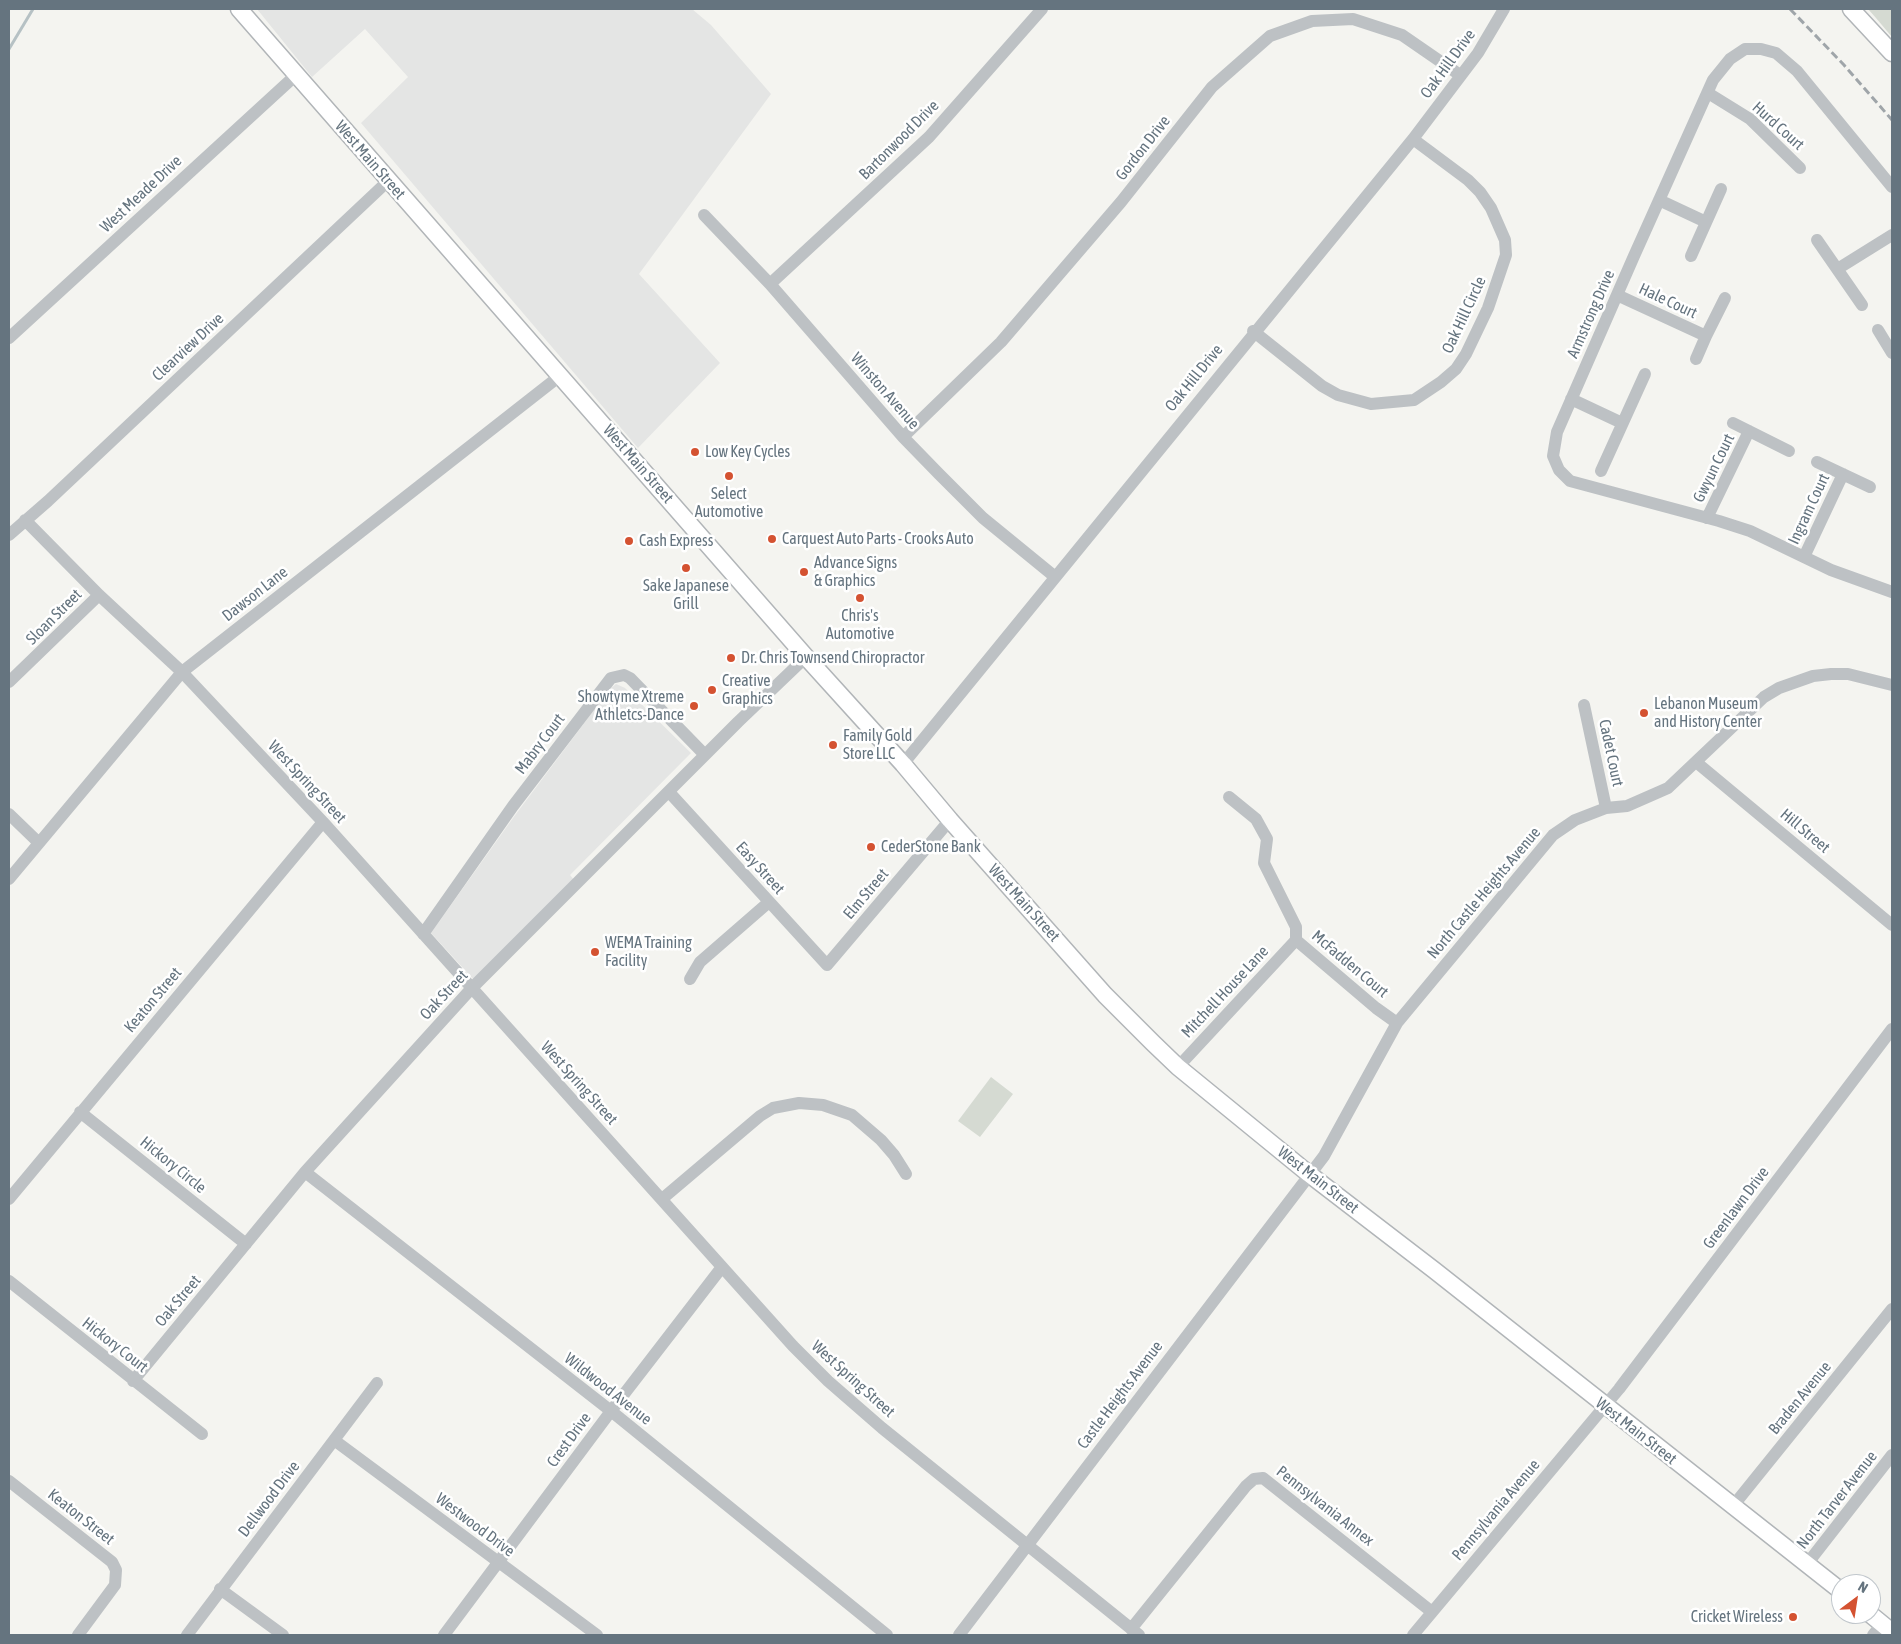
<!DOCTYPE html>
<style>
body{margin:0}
#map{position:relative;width:1901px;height:1644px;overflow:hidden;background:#f4f4f0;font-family:"Asap Condensed",sans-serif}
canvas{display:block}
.frame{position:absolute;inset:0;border:10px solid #65747f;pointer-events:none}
.north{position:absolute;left:1831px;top:1574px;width:50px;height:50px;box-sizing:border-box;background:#fff;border:1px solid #c1c7cc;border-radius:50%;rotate:31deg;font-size:14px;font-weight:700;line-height:20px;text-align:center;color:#65747f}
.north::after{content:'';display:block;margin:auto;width:18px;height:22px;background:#d45231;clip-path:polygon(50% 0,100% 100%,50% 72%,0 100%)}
</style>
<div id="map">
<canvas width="1901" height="1644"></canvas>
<div class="frame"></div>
<div class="north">N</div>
</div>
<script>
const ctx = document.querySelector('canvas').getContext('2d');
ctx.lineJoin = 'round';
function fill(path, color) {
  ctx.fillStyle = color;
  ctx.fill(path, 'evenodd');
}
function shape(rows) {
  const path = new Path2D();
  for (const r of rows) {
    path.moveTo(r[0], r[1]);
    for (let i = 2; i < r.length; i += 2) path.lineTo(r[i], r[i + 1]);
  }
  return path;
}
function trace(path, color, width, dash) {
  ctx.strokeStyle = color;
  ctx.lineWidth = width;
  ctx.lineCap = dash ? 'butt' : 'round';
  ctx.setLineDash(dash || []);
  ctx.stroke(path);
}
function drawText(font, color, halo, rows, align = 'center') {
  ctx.font = font + ' "Asap Condensed",sans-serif';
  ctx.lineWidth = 5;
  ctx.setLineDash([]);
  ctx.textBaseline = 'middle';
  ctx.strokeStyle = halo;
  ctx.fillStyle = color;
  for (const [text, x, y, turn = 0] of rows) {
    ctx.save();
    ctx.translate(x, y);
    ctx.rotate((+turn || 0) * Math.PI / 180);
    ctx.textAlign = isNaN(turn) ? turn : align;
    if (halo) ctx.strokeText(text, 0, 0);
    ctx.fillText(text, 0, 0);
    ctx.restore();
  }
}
fill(shape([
 [257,9,692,9,711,25,771,94,639,274,720,363,638,448,361,123,408,77,365,29,312,77],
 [616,684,625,688,691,753,570,875,575,881,474,980,431,933,513,818,609,690]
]), '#e4e5e4');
fill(shape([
 [1868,9,1892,9,1892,37,1876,18],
 [991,1077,1013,1094,980,1137,958,1121]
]), '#d5dad2');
trace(shape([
 [9,49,33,9]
]), '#b6c1c4', 3);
const major = shape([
 [239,9,806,657,903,764,950,820,1105,995,1153,1043,1178,1067,1309,1174,1434,1270,1841,1591],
 [1851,9,1892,53],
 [1870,1614,1892,1632]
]);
trace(major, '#b1b5b8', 19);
trace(shape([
 [1708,93,1750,119,1800,168],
 [1892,187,1797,71,1776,53,1761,49,1745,49,1730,59,1713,80,1634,256,1557,432,1553,456,1559,470,1570,481,1719,521,1750,531,1831,570,1892,592],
 [1659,200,1706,222],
 [704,215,770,284,903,437,939,474,983,518,1054,576],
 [1817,240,1862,305],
 [1691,256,1721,189],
 [1839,268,1892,235],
 [770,284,929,137,1042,9],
 [1617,295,1706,336],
 [1878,330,1892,353],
 [1253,331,1322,386,1338,395,1371,404,1414,400,1441,382,1456,369,1466,354,1488,308,1506,255,1505,240,1491,208,1480,192,1468,180,1413,139],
 [9,338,296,75],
 [1696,359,1706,336,1725,298],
 [1571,399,1622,423],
 [1733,423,1789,451],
 [903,437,1001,342,1121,202,1212,87,1270,36,1312,21,1353,19,1402,35,1460,75],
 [1817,462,1870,487],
 [1601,471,1645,374],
 [1707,518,1749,431],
 [25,520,99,595,182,672,323,822,793,1346,828,1381,882,1428,1139,1635],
 [9,535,48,501,388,181],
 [1804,557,1843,474],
 [9,682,99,595],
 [1584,705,1606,808],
 [1696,762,1892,925],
 [903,764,1413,139,1478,53,1504,9],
 [669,792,827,965,950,820],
 [1229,797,1256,819,1267,839,1264,863,1296,927,1296,940,1376,1008,1397,1023],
 [9,814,38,842],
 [9,879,182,672,561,375],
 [423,934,513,806,611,678,624,675,630,678,705,755],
 [690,979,700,962,769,902],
 [1178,1067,1296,940],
 [80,1112,246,1244],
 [305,1172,611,1411,887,1635],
 [9,1199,323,822],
 [662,1199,760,1116,773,1108,799,1103,823,1105,852,1115,881,1140,894,1155,906,1174],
 [9,1281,202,1434],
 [133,1381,305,1172,471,989,738,722,806,657],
 [334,1440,597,1635],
 [9,1481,112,1562,116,1570,115,1585,78,1635],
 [1733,1506,1892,1309],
 [1807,1564,1892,1455],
 [220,1589,283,1635],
 [1131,1629,1246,1486,1254,1479,1263,1478,1432,1612],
 [187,1635,377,1383],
 [444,1635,611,1411,722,1267],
 [959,1635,1324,1156,1397,1023,1553,835,1575,820,1606,808,1627,806,1668,788,1764,697,1779,688,1813,676,1831,674,1848,674,1892,685],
 [1413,1635,1619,1389,1892,1029],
 [1873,1635,1882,1624]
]), '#bdc1c4', 12);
trace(major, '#fff', 16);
trace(shape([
 [1790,9,1844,65,1892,120]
]), '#9fa5a9', 3, [8, 4]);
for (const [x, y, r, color] of [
 [695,452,5,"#d45231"],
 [729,476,5,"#d45231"],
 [772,539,5,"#d45231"],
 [629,541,5,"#d45231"],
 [686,568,5,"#d45231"],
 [804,572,5,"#d45231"],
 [860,598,5,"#d45231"],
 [731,658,5,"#d45231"],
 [712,690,5,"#d45231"],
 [694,706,5,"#d45231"],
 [1644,713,5,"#d45231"],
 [833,745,5,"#d45231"],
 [871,847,5,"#d45231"],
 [595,952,5,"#d45231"],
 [1793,1617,5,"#d45231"]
]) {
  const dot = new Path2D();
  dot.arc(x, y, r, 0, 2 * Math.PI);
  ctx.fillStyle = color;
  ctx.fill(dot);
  trace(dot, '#fff', 2);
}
drawText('16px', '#65747f', '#fff', [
 ["Oak Hill Drive",1448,64,-54],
 ["Hurd Court",1778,126,42],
 ["Bartonwood Drive",899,140,-45],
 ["Gordon Drive",1143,148,-52],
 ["West Main Street",370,160,49],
 ["West Meade Drive",141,194,-43],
 ["Hale Court",1668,301,25],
 ["Armstrong Drive",1591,314,-66],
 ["Oak Hill Circle",1464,315,-65],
 ["Clearview Drive",188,347,-43],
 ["Oak Hill Drive",1194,378,-51],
 ["Winston Avenue",885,391,49],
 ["West Main Street",638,464,49],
 ["Gwyun Court",1714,468,-64],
 ["Ingram Court",1809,509,-65],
 ["Dawson Lane",255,594,-38],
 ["Sloan Street",54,617,-45],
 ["Mabry Court",540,744,-53],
 ["Cadet Court",1611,753,78],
 ["West Spring Street",307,782,47],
 ["Hill Street",1805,831,40],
 ["Easy Street",760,868,48],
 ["North Castle Heights Avenue",1484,893,-50],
 ["Elm Street",866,894,-50],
 ["West Main Street",1024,903,48],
 ["McFadden Court",1350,964,40],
 ["Mitchell House Lane",1225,992,-47],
 ["Oak Street",444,995,-47],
 ["Keaton Street",153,1000,-50],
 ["West Spring Street",579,1083,48],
 ["Hickory Circle",173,1165,39],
 ["West Main Street",1318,1180,38],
 ["Greenlawn Drive",1736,1208,-53],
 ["Oak Street",178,1301,-50],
 ["Hickory Court",115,1345,38],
 ["West Spring Street",853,1379,42],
 ["Wildwood Avenue",608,1389,38],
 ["Castle Heights Avenue",1120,1395,-53],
 ["Braden Avenue",1800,1398,-51],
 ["West Main Street",1636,1431,38],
 ["Crest Drive",569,1440,-54],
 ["Dellwood Drive",269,1499,-53],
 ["North Tarver Avenue",1837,1500,-52],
 ["Pennsylvania Annex",1325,1506,38],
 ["Pennsylvania Avenue",1496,1510,-50],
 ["Keaton Street",81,1517,38],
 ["Westwood Drive",475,1525,37]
]);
drawText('16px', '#65747f', '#fff', [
 ["Low Key Cycles",705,452],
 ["Select",729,494,"center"],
 ["Automotive",729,512,"center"],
 ["Carquest Auto Parts - Crooks Auto",782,539],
 ["Cash Express",639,541],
 ["Advance Signs",814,563],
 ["& Graphics",814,581],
 ["Sake Japanese",686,586,"center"],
 ["Grill",686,604,"center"],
 ["Chris's",860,616,"center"],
 ["Automotive",860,634,"center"],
 ["Dr. Chris Townsend Chiropractor",741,658],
 ["Creative",722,681],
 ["Graphics",722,699],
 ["Showtyme Xtreme",684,697,"right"],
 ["Athletcs-Dance",684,715,"right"],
 ["Lebanon Museum",1654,704],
 ["and History Center",1654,722],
 ["Family Gold",843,736],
 ["Store LLC",843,754],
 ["CederStone Bank",881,847],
 ["WEMA Training",605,943],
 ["Facility",605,961],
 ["Cricket Wireless",1783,1617,"right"]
], 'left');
</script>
